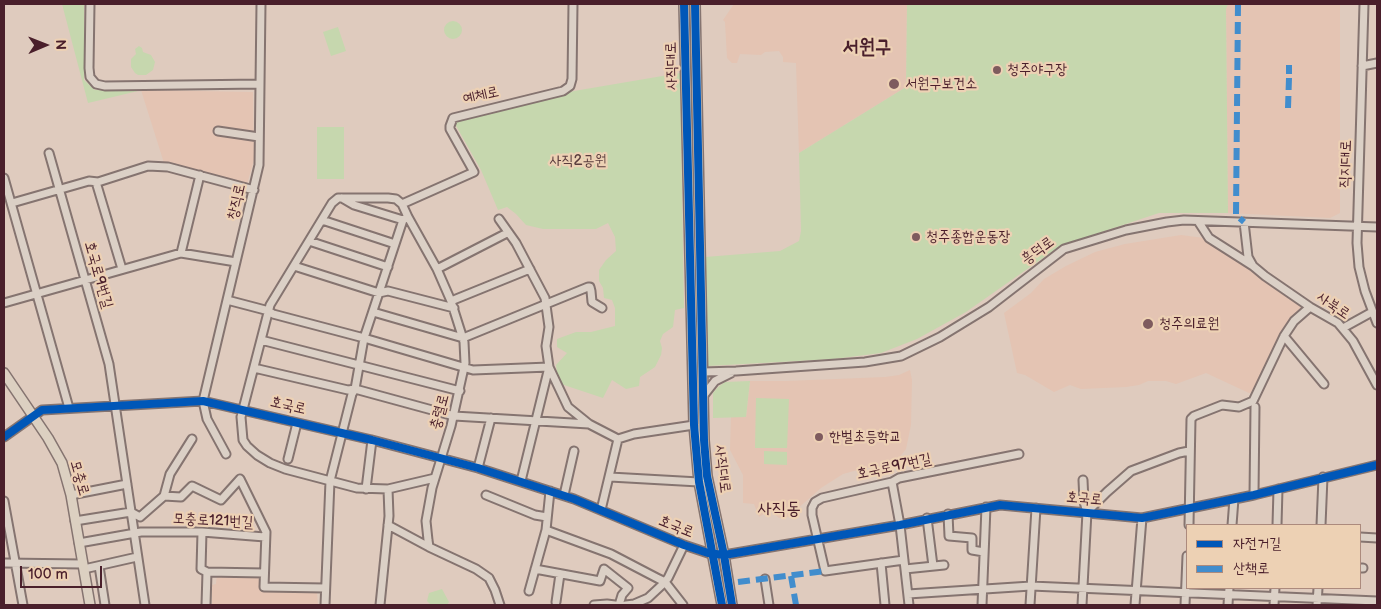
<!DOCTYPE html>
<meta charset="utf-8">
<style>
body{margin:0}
#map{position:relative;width:1381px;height:609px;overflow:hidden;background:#dfcbbe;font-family:"Balsamiq Sans","Poor Story",sans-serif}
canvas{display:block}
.frame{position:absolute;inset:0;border:5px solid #4a1f2b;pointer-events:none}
.legend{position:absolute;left:1186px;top:524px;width:175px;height:65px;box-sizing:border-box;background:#edd1b4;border:1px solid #ac8a7d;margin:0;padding:6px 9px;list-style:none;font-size:15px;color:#4a1f2b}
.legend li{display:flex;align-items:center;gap:10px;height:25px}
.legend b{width:25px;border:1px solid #ac8a7d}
.north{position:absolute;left:20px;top:20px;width:50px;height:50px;-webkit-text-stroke:4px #edd1b4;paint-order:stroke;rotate:89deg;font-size:14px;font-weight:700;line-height:20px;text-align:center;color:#4a1f2b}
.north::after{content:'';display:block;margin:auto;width:18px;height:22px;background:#4a1f2b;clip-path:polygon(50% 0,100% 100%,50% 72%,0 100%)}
.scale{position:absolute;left:20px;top:566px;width:82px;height:22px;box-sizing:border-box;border:2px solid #4a1f2b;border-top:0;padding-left:6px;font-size:15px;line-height:18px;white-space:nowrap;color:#4a1f2b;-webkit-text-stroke:4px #edd1b4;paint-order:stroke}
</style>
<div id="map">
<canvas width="1381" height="609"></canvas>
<div class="frame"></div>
<ul class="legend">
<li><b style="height:6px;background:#0057b8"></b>자전거길</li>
<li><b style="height:6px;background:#418dcd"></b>산책로</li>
</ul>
<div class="north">N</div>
<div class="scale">100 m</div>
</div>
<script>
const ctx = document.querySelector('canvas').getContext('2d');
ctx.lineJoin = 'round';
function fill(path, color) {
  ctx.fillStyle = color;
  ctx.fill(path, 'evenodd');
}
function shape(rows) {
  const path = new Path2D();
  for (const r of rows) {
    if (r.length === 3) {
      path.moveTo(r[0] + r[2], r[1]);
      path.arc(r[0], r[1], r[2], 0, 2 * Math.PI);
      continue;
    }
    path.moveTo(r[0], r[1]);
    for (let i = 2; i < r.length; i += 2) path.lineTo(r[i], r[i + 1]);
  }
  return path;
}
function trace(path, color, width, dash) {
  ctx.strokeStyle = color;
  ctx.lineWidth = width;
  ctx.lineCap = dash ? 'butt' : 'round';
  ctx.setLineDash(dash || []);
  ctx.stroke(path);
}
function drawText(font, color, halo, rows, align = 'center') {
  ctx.font = font + ' "Balsamiq Sans","Poor Story",sans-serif';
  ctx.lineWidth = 4.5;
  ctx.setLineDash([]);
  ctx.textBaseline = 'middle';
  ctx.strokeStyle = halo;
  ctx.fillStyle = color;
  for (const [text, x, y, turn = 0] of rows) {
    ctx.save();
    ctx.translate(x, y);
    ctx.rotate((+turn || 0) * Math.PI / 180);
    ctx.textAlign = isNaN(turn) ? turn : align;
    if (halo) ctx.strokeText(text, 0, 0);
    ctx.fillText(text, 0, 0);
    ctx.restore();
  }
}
fill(shape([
 [734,4,907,4,906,87,799,153,796,63,783,62,783,57,779,51,765,52,761,55,740,54,737,63,732,63,727,58,725,22,723,20],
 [1226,4,1340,4,1340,213,1330,218,1228,213],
 [141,90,253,92,254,160,247,184,164,163],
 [1181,235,1204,238,1215,243,1303,304,1302,308,1281,334,1254,392,1249,393,1206,373,1176,384,1166,381,1148,381,1139,385,1126,387,1081,389,1070,385,1054,392,1025,375,1017,373,1004,313,1031,293,1044,279,1066,266,1095,252,1125,244],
 [910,370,912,380,911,425,906,449,894,464,861,469,843,474,821,488,788,517,779,518,770,510,759,517,754,504,743,503,743,475,730,450,731,417,746,417,750,381,786,381,885,377,899,375],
 [217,574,259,575,259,590,317,592,318,605,212,605,212,585,216,584]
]), '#e4c4b3');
fill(shape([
 [62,4,84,4,84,80,95,90,138,91,88,103],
 [907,4,1233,4,1228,4,1226,9,1228,213,1159,213,1060,246,966,312,917,339,881,353,834,359,708,366,705,257,780,251,799,241,801,231,799,153,906,87],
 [453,30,9],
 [338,27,346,51,331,56,323,32],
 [139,46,142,48,143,52,151,55,155,62,153,70,146,75,138,75,135,73,131,67,131,59,136,54,135,49],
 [680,73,684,308,675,310,673,327,663,334,660,341,662,348,661,355,655,367,640,377,639,386,626,389,612,380,603,398,561,384,557,373,556,365,567,353,557,347,557,339,576,332,591,332,615,326,615,308,612,300,604,298,603,288,599,281,599,270,606,260,616,251,615,237,608,223,596,229,543,229,526,225,516,214,507,207,498,210,481,170,455,124,458,121,574,91],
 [317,127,344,127,344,179,317,179],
 [750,381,746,417,713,418,713,393,718,387,725,382],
 [756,398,789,399,787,448,755,448],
 [764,451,787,452,787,465,764,464],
 [442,589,449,602,447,605,431,605,427,601,429,593]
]), '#c6d7ae');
const minor = shape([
 [90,4,89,68,90,77,96,84,105,86,260,84],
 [1364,4,1357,243,1359,267,1365,291,1377,323],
 [1362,66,1377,63],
 [218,131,259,137],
 [49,153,109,364,145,605],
 [4,178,69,408],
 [96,182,122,269],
 [342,198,354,205,403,220],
 [12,203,89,181,98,182,148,166,168,167,254,190],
 [402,204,474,172,450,129,450,126,453,118,563,91,570,86,572,79,573,4],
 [499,219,516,243,545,298,549,327,546,346,549,367,521,481],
 [322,220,395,244],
 [1198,221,1209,238,1253,266,1265,276,1310,307,1338,323,1353,341,1377,385],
 [1244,222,1248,257,1253,266],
 [309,241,388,267],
 [181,253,200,175],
 [294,266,379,293,388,291,454,308],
 [437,269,507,233],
 [227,300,269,311,273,314,364,338,473,370,549,367,568,407,589,424,618,439],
 [451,301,530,269],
 [4,303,181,253,236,262],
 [373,312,463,338,588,287,590,287,591,291,592,302,602,308],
 [1343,328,1372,312],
 [1284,336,1324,384],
 [261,340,460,391],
 [254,368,348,390,355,389,454,416,589,424],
 [703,372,736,371,865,362,901,356,940,337,989,307,1064,249,1126,230,1167,222,1184,220,1377,227],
 [704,395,715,381,731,373],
 [4,437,42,410,203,401,372,440,478,468,574,499,684,545,708,553,724,555,900,525,1000,505,1142,518,1254,495,1377,465],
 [192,439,170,474,164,496,181,497,192,486,221,500,240,479,266,532,264,587,325,588],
 [618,439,634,434,694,425],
 [226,454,207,419,203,401,259,165,261,4],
 [288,459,297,423],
 [478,468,491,418],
 [610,477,699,482],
 [435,478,388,489,357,488,285,469,270,463,257,455,247,446,243,440,241,417,270,305,332,203,338,198,388,198,396,199,402,204,408,217,437,269,451,301,464,342,465,363,451,426,432,488,426,521,428,540,429,547,476,569,489,578,495,590,500,605],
 [892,482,900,525,909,605],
 [366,489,372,440],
 [71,495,127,484],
 [486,495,535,515,547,517],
 [564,495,574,451],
 [1254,495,1255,407],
 [4,501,23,605],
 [601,510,618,439],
 [1087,512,1107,492,1131,471,1179,453,1189,451],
 [948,514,949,536,972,538,972,550,984,552],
 [927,518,933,566],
 [75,521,131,512,140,517,164,496],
 [388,525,429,547],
 [1189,525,1191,419,1194,416,1222,405,1239,407,1253,401,1284,336,1294,321,1310,307],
 [1232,525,1234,499],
 [1277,525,1278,489],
 [1321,525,1323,477],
 [546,530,611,554,657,578,665,582,683,605],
 [202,532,201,569,207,572,206,605],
 [1360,537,1377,538],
 [79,543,141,532,202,532,265,537],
 [904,560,825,571,812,515,812,508,815,502,822,498,892,482,899,478,1019,454],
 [4,563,83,564],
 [881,563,885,605],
 [99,566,105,605],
 [1360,568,1363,568],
 [84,569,137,557],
 [535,569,600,581,604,569,628,588,622,595,619,605],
 [905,569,944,565],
 [207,572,264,573],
 [765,579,769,605],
 [529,591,546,530,550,491],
 [908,594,1031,586,1377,601],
 [556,602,560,574],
 [325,605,330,481,352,394,355,389,364,338,403,220,408,217],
 [380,605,389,516,388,489],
 [594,605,607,604,615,605],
 [626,605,634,604,648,598,663,584,668,578,684,545],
 [982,605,986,507],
 [1030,605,1036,508],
 [1082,605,1087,512,1084,502,1083,480],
 [1135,605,1142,518],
 [1185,605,1187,556],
 [1228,605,1229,588],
 [1274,605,1275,588],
 [1317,605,1318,588]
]);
const major = shape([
 [684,4,694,425,699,482,722,605],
 [695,4,704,440,707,476,724,555,732,605],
 [4,373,48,438,62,463,71,495,90,605]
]);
trace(minor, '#857470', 11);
trace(major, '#857470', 12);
trace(minor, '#dbd0c6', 7);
trace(major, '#dcd0c1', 9);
trace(shape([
 [1238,4,1236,215,1244,222],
 [1289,74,1289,65],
 [1288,108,1289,78],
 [791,576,796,605],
 [738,582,825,571]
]), '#418dcd', 6, [12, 6]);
trace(shape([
 [684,4,694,425,699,482,722,605],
 [695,4,704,440,707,476,724,555,732,605],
 [4,437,42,410,203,401,372,440,478,468,574,499,684,545,708,553,724,555,900,525,1000,505,1142,518,1254,495,1377,465]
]), '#0057b8', 8);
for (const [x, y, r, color] of [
 [997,70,5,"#7e5b5e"],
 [894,84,6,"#7e5b5e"],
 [916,237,5,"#7e5b5e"],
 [1148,324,6,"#7e5b5e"],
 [819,437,5,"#7e5b5e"]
]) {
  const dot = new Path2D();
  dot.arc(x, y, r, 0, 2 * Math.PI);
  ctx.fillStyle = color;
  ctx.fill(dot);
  trace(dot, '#edd1b4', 2);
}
drawText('15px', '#4a1f2b', '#edd1b4', [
 ["사직대로",672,66,-91],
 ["예체로",481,96,-13],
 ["직지대로",1346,164,-88],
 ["창직로",237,202,-77],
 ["흥덕로",1038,251,-36],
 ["호국로9번길",98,275,74],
 ["사북로",1333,306,34],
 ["호국로",288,406,13],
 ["충렬로",440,412,-75],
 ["호국로97번길",894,467,-12],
 ["사직대로",722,469,83],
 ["모충로",79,478,74],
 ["호국로",1084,499,5],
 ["모충로121번길",213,521,3],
 ["호국로",676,527,22]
]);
drawText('15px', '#4a1f2b', '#edd1b4', [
 ["청주야구장",1007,70],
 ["서원구보건소",905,84],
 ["청주종합운동장",926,237],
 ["청주의료원",1159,324],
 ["한벌초등학교",829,437]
], 'left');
drawText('15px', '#593c3d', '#edd1b4', [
 ["사직2공원",578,161]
]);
drawText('18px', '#4a1f2b', '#edd1b4', [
 ["사직동",779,509]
]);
drawText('bold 20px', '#4a1f2b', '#edd1b4', [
 ["서원구",867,48]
]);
</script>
